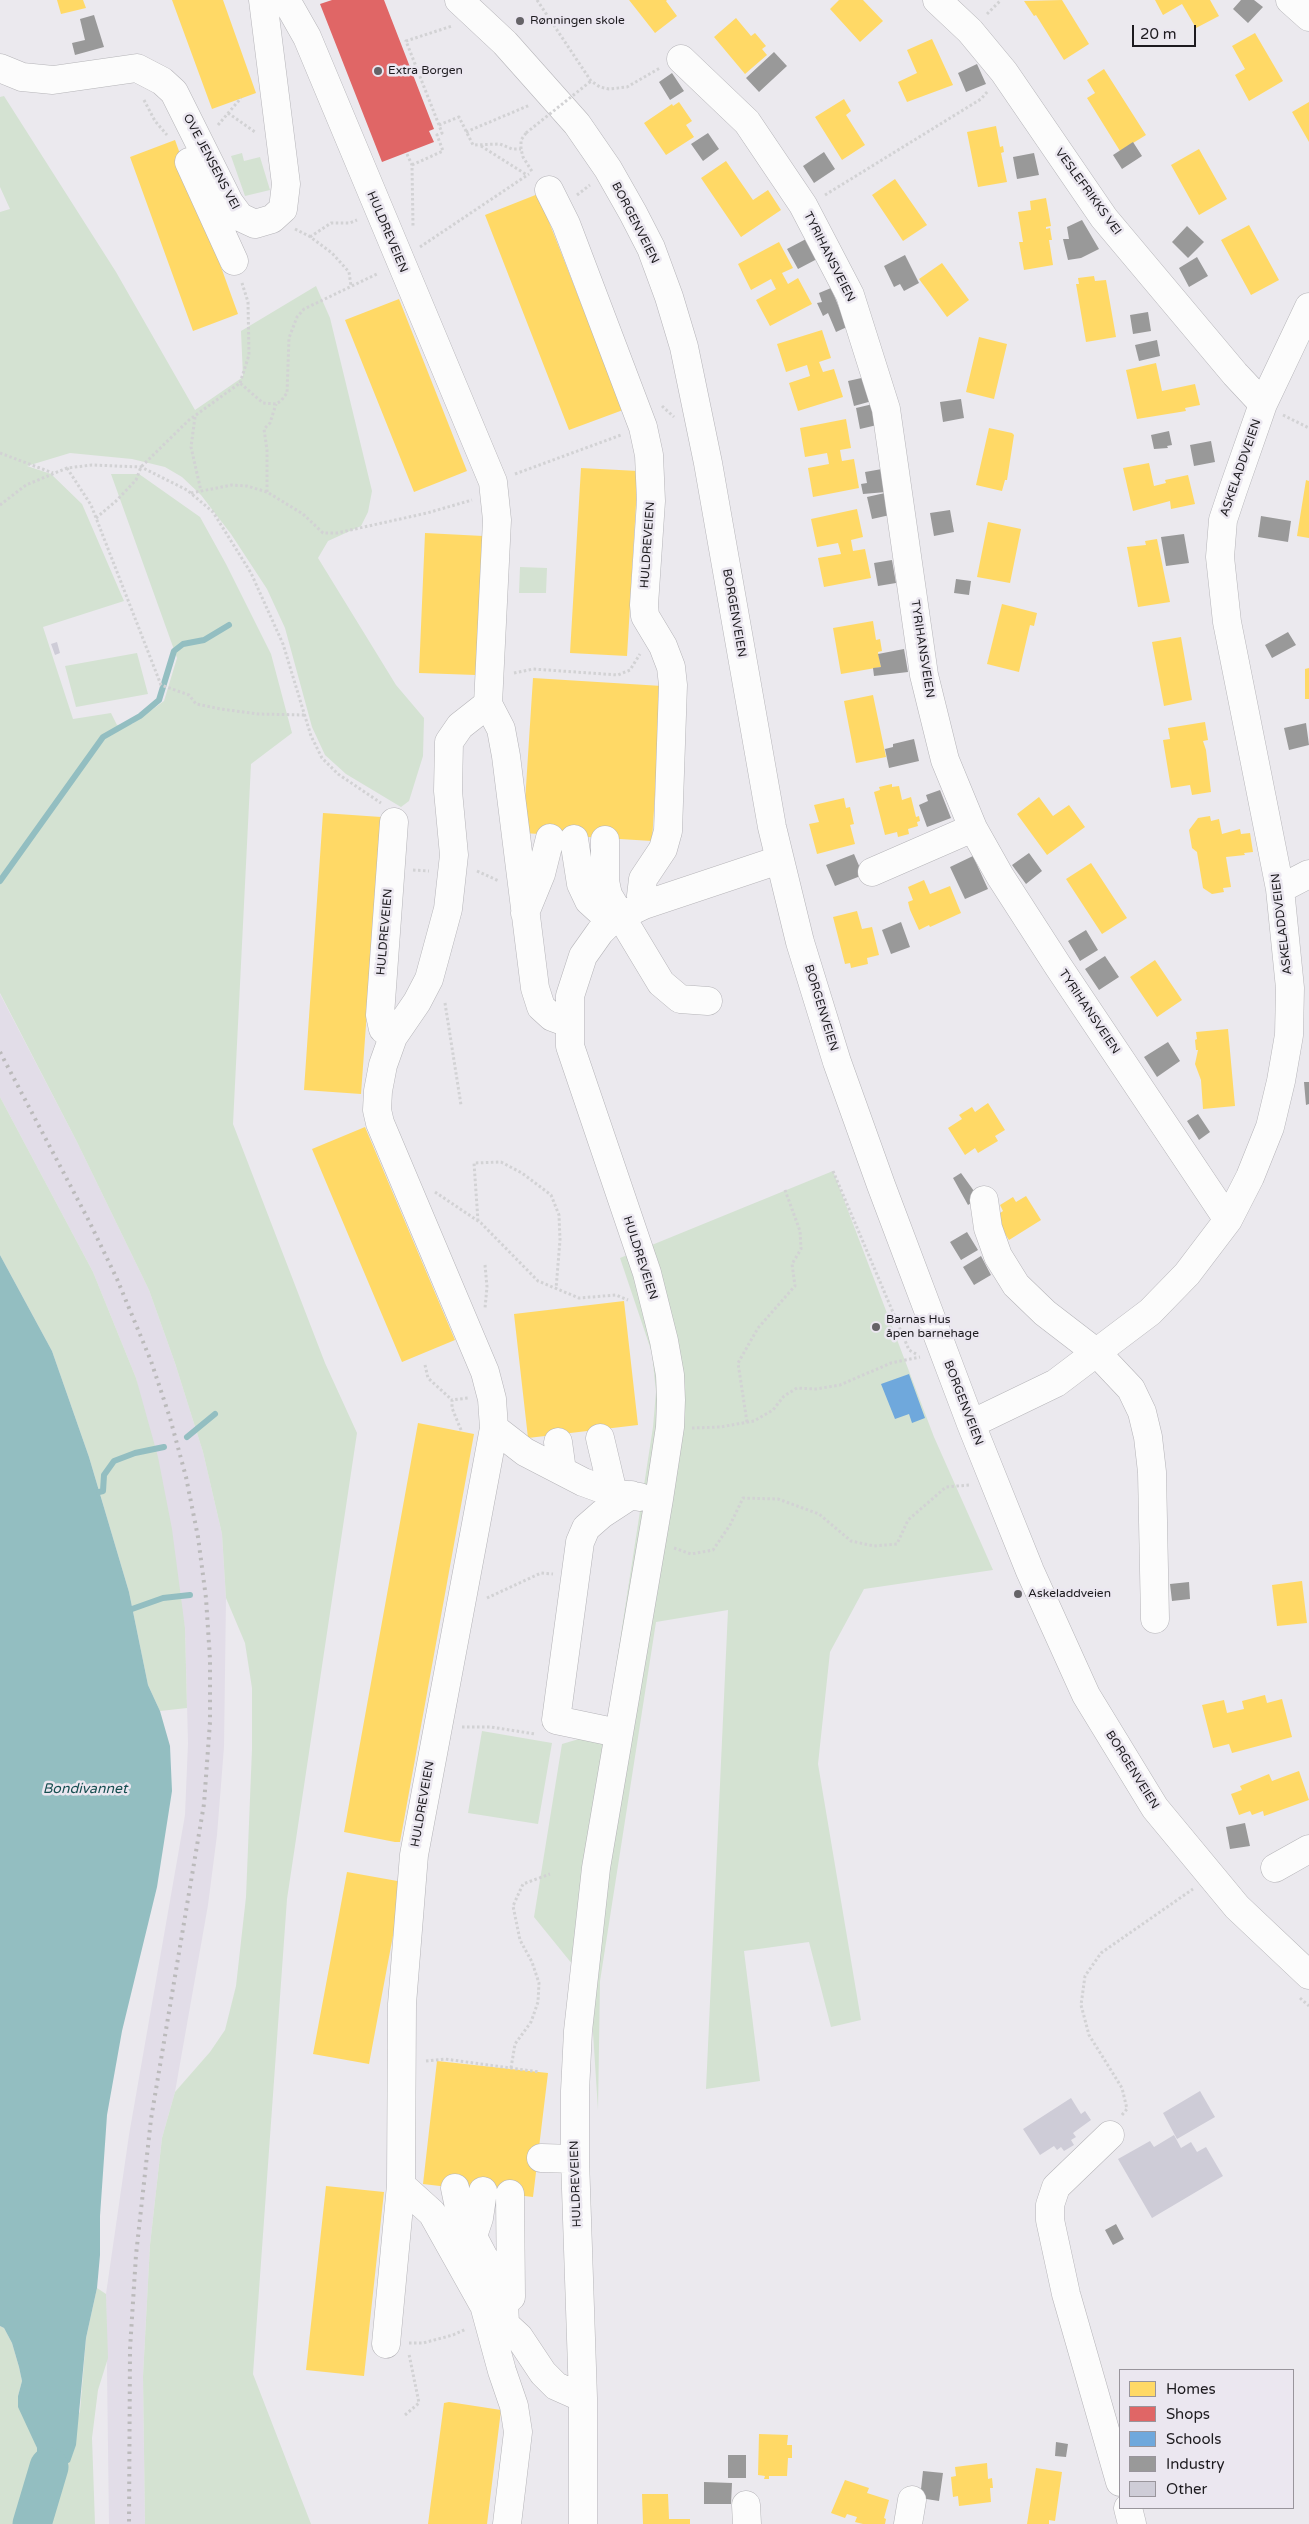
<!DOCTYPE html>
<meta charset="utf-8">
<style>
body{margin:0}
#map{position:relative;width:1309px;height:2524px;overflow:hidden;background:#ebe9ee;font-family:"Varela Round",sans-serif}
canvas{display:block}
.legend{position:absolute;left:1119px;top:2369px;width:175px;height:140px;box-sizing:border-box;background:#ebe7f0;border:1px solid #99959c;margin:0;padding:6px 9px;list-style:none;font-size:15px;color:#1d1b1f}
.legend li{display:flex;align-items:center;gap:10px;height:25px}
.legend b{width:25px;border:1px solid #99959c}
.scale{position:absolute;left:1132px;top:25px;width:64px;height:22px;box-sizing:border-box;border:2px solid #1d1b1f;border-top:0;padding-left:6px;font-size:15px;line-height:18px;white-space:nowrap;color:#1d1b1f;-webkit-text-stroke:4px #ebe7f0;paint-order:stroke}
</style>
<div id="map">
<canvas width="1309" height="2524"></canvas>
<ul class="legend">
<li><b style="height:14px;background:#ffd966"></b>Homes</li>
<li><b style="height:14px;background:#e06666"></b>Shops</li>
<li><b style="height:14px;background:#6fa8dc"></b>Schools</li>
<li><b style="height:14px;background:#999"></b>Industry</li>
<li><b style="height:14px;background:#ceccd7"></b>Other</li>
</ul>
<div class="scale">20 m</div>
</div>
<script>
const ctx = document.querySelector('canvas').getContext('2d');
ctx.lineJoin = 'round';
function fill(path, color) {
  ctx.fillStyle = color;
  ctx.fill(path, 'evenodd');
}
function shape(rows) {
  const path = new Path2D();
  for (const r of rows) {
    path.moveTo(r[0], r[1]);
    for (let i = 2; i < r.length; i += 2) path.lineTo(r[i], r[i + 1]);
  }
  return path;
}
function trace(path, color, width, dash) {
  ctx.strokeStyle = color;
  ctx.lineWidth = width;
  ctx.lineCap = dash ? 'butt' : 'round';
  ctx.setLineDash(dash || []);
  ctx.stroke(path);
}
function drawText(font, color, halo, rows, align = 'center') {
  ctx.font = font + ' "Varela Round",sans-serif';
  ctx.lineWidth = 5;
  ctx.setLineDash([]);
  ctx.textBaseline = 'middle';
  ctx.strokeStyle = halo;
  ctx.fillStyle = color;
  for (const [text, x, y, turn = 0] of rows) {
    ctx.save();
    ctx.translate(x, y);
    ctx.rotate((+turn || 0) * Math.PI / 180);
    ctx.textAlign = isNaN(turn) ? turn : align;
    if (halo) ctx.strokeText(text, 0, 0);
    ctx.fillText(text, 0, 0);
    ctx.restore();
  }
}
fill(shape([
 [0,994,77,1142,149,1290,175,1363,203,1452,222,1534,226,1598,224,1747,217,1835,208,1905,175,2092,162,2138,150,2245,143,2376,145,2524,109,2524,106,2294,129,2135,185,1815,188,1743,185,1628,136,1378,93,1272,0,1097]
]), '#e2dde8');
fill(shape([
 [4,96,116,272,195,410,243,377,241,331,316,286,330,318,372,491,368,512,361,526,328,541,318,558,396,685,424,718,423,756,409,801,401,807,346,774,325,755,312,727,285,628,267,589,231,534,201,495,182,477,165,467,132,459,70,453,27,466,51,474,82,504,124,601,43,627,73,719,111,713,117,725,132,724,164,701,177,658,111,474,139,474,200,517,226,564,271,654,292,733,251,764,233,1124,325,1363,357,1433,287,1899,253,2374,311,2524,145,2524,143,2376,150,2245,162,2138,175,2092,210,2052,225,2030,236,1986,246,1897,252,1749,252,1688,245,1643,226,1598,222,1534,203,1452,175,1363,149,1290,77,1142,0,993,0,212,10,209,0,187,0,97],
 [242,153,244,161,260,157,270,190,245,196,231,156],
 [520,567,547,568,546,593,519,593],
 [137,653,148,694,76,707,65,666],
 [0,1097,93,1272,136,1378,158,1457,172,1529,185,1628,187,1708,160,1711,148,1685,129,1592,89,1457,52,1351,0,1255],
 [833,1171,934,1437,993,1570,864,1589,830,1652,818,1764,861,2020,831,2027,809,1942,744,1951,760,2081,706,2089,728,1610,656,1622,600,1981,598,2110,590,1986,534,1917,562,1744,606,1731,653,1427,656,1392,652,1353,620,1258],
 [482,1731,552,1743,538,1824,468,1813],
 [97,2288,106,2294,108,2358,98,2390,92,2438,95,2524,0,2524,0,2326,4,2328,12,2343,19,2367,22,2381,18,2396,37,2448,37,2464,58,2469,80,2411,86,2338]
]), '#d4e2d2');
fill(shape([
 [0,1255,52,1351,89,1457,129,1592,148,1685,160,1711,170,1746,172,1791,157,1887,122,2031,107,2115,100,2216,100,2255,97,2288,86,2338,76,2445,70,2462,58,2469,37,2464,37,2448,18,2407,18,2396,22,2381,19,2367,12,2343,4,2328,0,2326]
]), '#93bec1');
fill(shape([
 [57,0,83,0,86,8,61,14],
 [172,0,223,0,256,93,212,109],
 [629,0,667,0,666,1,677,16,655,33],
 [839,0,863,0,883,21,860,42,830,9],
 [1062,0,1089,44,1064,60,1036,15,1034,16,1024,1],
 [1155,0,1210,0,1219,16,1196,28,1182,4,1163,15],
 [736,18,751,36,755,33,766,46,762,49,767,55,745,74,714,37],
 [1255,33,1283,81,1249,101,1235,75,1245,69,1232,46],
 [932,39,953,85,907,102,898,82,917,73,907,50],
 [1104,69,1146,135,1120,151,1087,98,1095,93,1087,80],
 [844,99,851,111,846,115,865,145,842,160,815,117],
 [679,102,692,121,686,125,694,137,666,155,644,123,672,104,673,106],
 [1309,102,1309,142,1292,112],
 [996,126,1000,147,1003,146,1004,152,1001,153,1007,182,978,187,967,132],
 [175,140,238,314,193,331,130,157],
 [1199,149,1227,199,1199,215,1171,165],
 [726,161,753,200,768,190,781,210,741,237,701,178],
 [895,179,927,225,903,241,872,195],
 [538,194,623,410,569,430,485,215],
 [1046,198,1051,226,1046,227,1046,229,1050,228,1052,240,1049,240,1053,265,1024,270,1019,242,1023,242,1018,212,1031,210,1030,201],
 [1249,225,1279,280,1251,295,1221,240],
 [779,242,793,268,782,273,788,284,798,278,812,304,770,326,756,300,776,289,771,279,751,290,738,264],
 [942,263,969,300,947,317,919,279],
 [1094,276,1095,281,1106,280,1116,337,1086,342,1076,284,1079,284,1078,278],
 [399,299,467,471,414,492,345,320],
 [822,330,831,358,819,362,823,372,834,369,843,397,798,411,789,383,810,376,807,365,786,372,777,344],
 [979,337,1007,344,994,399,966,392],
 [1156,363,1162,391,1195,384,1200,405,1185,408,1186,411,1137,419,1126,370],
 [846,419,851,448,840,450,841,456,842,461,854,459,859,488,813,497,808,468,829,464,828,458,827,453,805,457,800,428],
 [989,428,1012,433,1014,435,1007,480,1005,480,1002,491,976,485],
 [1149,463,1154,486,1166,483,1165,480,1188,475,1195,504,1171,509,1170,501,1133,511,1123,468],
 [581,468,638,471,627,656,570,653],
 [1306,480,1309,481,1309,538,1297,536],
 [857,509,863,537,851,540,853,551,865,549,871,578,824,587,818,558,841,554,838,543,817,547,811,519],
 [988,522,1021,529,1010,583,977,577],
 [425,533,483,536,476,675,419,673],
 [1157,539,1170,602,1138,607,1127,547,1146,545,1145,541],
 [1002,604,1037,613,1034,626,1030,625,1019,672,987,664],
 [873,621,876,640,880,639,882,651,878,652,881,667,841,674,833,628],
 [1181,637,1192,700,1164,706,1152,642],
 [1309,668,1309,699,1305,699,1305,669],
 [533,678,662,686,652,841,523,833],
 [873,695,886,757,856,763,844,701],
 [1205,722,1208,740,1203,741,1206,750,1211,792,1192,795,1190,785,1171,788,1163,740,1170,739,1168,728],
 [892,784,892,787,899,786,902,800,911,797,916,817,919,816,920,821,917,822,918,826,908,829,909,834,898,837,897,832,885,835,874,792,880,790,879,787],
 [1039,797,1053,816,1069,805,1085,827,1047,855,1017,814],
 [844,798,846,808,850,807,854,824,850,825,855,844,817,854,809,824,819,822,814,805],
 [323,813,381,817,361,1094,304,1090],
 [1210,816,1211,821,1219,819,1222,834,1240,829,1241,834,1250,833,1253,852,1244,853,1245,855,1226,857,1231,887,1223,888,1224,892,1212,894,1203,888,1197,852,1192,848,1189,830,1198,818],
 [1091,863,1127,918,1102,934,1066,879],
 [924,880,930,894,950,886,961,913,930,927,929,925,919,930,910,910,908,902,913,900,908,887],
 [857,911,862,929,872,927,879,955,867,958,868,964,851,968,850,963,845,964,833,917],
 [1155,960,1182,1000,1157,1017,1130,977],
 [1228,1029,1235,1106,1203,1109,1201,1080,1195,1064,1198,1050,1196,1050,1195,1040,1197,1039,1196,1032],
 [988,1103,1005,1130,995,1136,998,1141,978,1153,975,1148,965,1155,948,1128,962,1119,959,1115,972,1107,975,1112],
 [365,1127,455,1340,402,1362,312,1149],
 [1026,1196,1041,1220,1009,1240,994,1217,1003,1211,1000,1205,1013,1197,1016,1202],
 [624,1301,638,1425,528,1438,514,1314],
 [418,1423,474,1434,400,1842,395,1842,344,1832],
 [1302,1581,1307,1623,1277,1626,1272,1585],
 [1265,1695,1267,1703,1282,1699,1292,1737,1232,1753,1229,1744,1213,1748,1202,1705,1224,1700,1227,1713,1244,1709,1242,1701],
 [1299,1771,1309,1800,1264,1816,1263,1811,1252,1815,1250,1811,1239,1815,1231,1794,1242,1790,1240,1786,1269,1774,1272,1781],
 [347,1872,403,1882,369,2064,313,2054],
 [437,2061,548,2073,533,2197,423,2184],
 [326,2186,384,2192,364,2376,306,2370],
 [449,2402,501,2410,487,2524,428,2524,444,2403],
 [759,2434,788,2435,787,2445,792,2445,792,2458,788,2458,787,2476,769,2476,769,2479,764,2479,765,2476,758,2475],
 [987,2463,988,2479,992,2478,993,2488,990,2488,991,2502,959,2506,958,2496,953,2497,951,2477,956,2476,955,2467],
 [1036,2468,1062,2472,1055,2521,1049,2520,1049,2524,1027,2524],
 [845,2480,869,2488,867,2493,889,2500,884,2518,886,2519,885,2524,863,2524,855,2522,857,2517,847,2514,845,2518,831,2513],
 [642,2494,668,2494,669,2519,690,2519,690,2524,643,2524]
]), '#ffd966');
fill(shape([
 [332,0,384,0,434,129,429,131,434,142,382,162,320,4]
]), '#e06666');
fill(shape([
 [909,1374,925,1418,912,1423,909,1414,895,1419,881,1384]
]), '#6fa8dc');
fill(shape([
 [1241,0,1254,0,1263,7,1248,23,1233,9],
 [94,15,104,47,75,55,72,43,85,40,80,19],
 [774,52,787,66,759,92,746,78],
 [977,64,986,84,966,92,958,73],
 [672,73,684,91,670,100,659,82],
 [708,133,719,149,703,161,691,144],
 [1133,142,1142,156,1122,169,1113,155],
 [824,152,835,169,814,183,803,166],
 [1034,153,1039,175,1017,179,1013,157],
 [1082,220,1099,249,1081,258,1068,260,1063,239,1069,239,1067,227],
 [1187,226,1204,242,1188,258,1172,242],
 [806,239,817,259,798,269,787,249],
 [905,255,919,283,904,291,900,284,894,287,884,266],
 [1197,257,1208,276,1189,287,1179,268],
 [831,288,847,327,836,332,828,313,823,316,817,303,822,302,819,293],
 [1148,312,1151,331,1133,334,1130,315],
 [1157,340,1160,356,1139,361,1135,345],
 [866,377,872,401,854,406,848,381],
 [961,399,964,418,943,422,940,402],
 [873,404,877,425,860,429,856,408],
 [1169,431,1172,445,1167,446,1168,448,1154,449,1151,435],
 [1211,441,1215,462,1194,466,1190,445],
 [882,469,886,492,863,494,861,484,867,483,865,472],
 [885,493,890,515,872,519,867,497],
 [950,510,954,532,934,536,930,513],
 [1261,516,1291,521,1288,542,1258,537],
 [1184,534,1189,563,1166,566,1161,537],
 [892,560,896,583,878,586,874,563],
 [956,579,971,581,969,595,954,593],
 [1288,632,1296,645,1272,658,1265,645],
 [904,649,908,672,874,676,873,668,881,667,878,654],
 [1306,723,1309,745,1289,750,1284,728],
 [914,739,919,761,889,768,885,749,893,747,893,744],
 [940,790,951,818,927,827,919,805,928,801,926,795],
 [1029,853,1042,871,1026,884,1012,865],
 [854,854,863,875,835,886,826,865],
 [973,856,988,889,965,899,950,867],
 [901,922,910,947,891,954,882,930],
 [1086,930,1098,950,1080,961,1068,941],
 [1105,956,1119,977,1099,990,1085,969],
 [1168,1042,1180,1061,1157,1077,1144,1057],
 [1304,1082,1309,1082,1309,1104,1306,1105],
 [1198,1114,1210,1132,1199,1140,1187,1121],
 [961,1173,979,1198,968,1205,953,1178],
 [967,1232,978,1250,961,1260,950,1242],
 [981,1256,991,1275,974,1285,963,1267],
 [1189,1582,1190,1599,1172,1601,1170,1584],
 [1245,1823,1250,1846,1230,1849,1226,1827],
 [1116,2224,1124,2239,1113,2245,1105,2230],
 [1056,2442,1068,2444,1066,2457,1055,2456],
 [728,2455,746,2455,746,2478,728,2478],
 [923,2471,943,2473,939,2501,920,2498],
 [704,2482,732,2483,731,2504,704,2504]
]), '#999');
trace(shape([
 [0,881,103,737,140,716,159,700,174,651,183,644,204,640,229,625],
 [187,1437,215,1414],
 [99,1492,103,1491,104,1475,114,1461,135,1453,164,1447],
 [132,1609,163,1598,190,1595]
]), '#93bec1', 6);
trace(shape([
 [32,2524,49,2467]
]), '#93bec1', 39);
fill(shape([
 [57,642,60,653,55,655,51,644],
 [1200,2091,1215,2117,1177,2139,1163,2113],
 [1071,2098,1081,2114,1085,2111,1091,2120,1073,2133,1076,2137,1071,2140,1074,2145,1064,2151,1061,2147,1057,2150,1054,2146,1040,2155,1023,2129],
 [1174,2135,1181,2148,1191,2142,1197,2152,1206,2147,1223,2176,1152,2218,1118,2159,1150,2141,1154,2147]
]), '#ceccd7');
const minor = shape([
 [286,0,307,37,493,482,497,520,488,704,501,729,506,756,535,988,541,1007,552,1017,568,1023],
 [459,0,505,43,577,124,608,169,633,213,651,248,669,297,684,347,708,463,772,827,800,942,837,1062,881,1185,971,1424,1030,1571,1086,1695,1155,1808,1237,1907,1309,1975],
 [937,0,970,31,1004,72,1104,218,1235,374,1263,404],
 [1290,0,1309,17],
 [681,59,747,122,803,205,850,295,886,409,924,675,945,760,973,828,1000,876,1058,966,1228,1220],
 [0,68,22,77,53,80,137,68,162,81,174,92,229,202,240,217,255,224,272,219,283,209,286,184,263,0],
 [189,162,234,261],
 [549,190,566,224,643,427,649,455,651,501,644,605,645,616,663,646,671,667,673,685,668,831,663,849,643,879,641,896,644,905],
 [488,704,460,726,449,742,448,791,454,855,448,909,429,979,417,1002,393,1037,383,1065,378,1091,377,1110,380,1123,485,1372,492,1399,494,1428,414,1855,402,2004,401,2185,432,2213,483,2304,519,2337,543,2373,556,2386,583,2398],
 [574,839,581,884,589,901,611,921],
 [605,840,605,881,608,895,661,983,680,999,708,1001],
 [872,872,973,828],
 [1280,889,1309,874],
 [525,913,541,874,550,838],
 [393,1037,383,1029,380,1015,394,822],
 [984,1200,988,1228,998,1256,1016,1285,1045,1313,1097,1353,1131,1389,1142,1412,1148,1437,1152,1472,1155,1619],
 [971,1424,1056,1383,1150,1312,1187,1274,1228,1220,1250,1177,1270,1127,1281,1081,1289,1035,1290,988,1280,889,1227,622,1220,557,1223,520,1233,490,1263,404,1309,307],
 [494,1428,525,1452,583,1482,613,1493,640,1497],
 [600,1438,613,1493],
 [558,1442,562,1471],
 [618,1733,556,1720,580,1542,586,1528,602,1514,631,1495],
 [1275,1868,1309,1849],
 [1110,2135,1056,2187,1050,2205,1050,2220,1066,2294,1120,2482],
 [541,2158,575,2159],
 [455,2188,460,2212,499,2286,504,2302,505,2324],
 [473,2236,479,2218,483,2191],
 [504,2302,511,2297,510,2194],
 [484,2305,502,2371,514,2406,518,2432,507,2524],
 [386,2344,401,2185],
 [746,2505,747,2524],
 [1128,2508,1132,2524],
 [583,2524,583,2398,575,2159,575,2091,578,2031,596,1868,659,1499,670,1427,671,1400,670,1375,664,1341,647,1273,570,1046,570,996,583,956,600,932,611,921,644,905,779,860],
 [908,2524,912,2500]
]);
trace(minor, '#b5b4b8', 29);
trace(shape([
 [537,0,591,81,600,87,609,89,627,87,660,68],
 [987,14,1001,0],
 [144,100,155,121,167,135],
 [228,113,255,132],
 [218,125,241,98],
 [439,125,406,41,452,26],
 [466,132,530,105],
 [526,133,521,140,521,149,523,157,533,173],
 [481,146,527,175],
 [407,154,412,165,413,226],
 [412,165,443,151,437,135,442,133,439,125,459,117,473,145,500,144,512,149,521,149],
 [577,195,590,185],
 [825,195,981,99,988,91],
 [295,229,309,236,332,253,349,272,351,286],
 [310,237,331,223,350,223,357,220],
 [420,247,529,174],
 [240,383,249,355,248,302,242,283],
 [662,406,674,417],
 [1283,415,1309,428],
 [195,417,191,447,201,491],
 [0,453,53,473],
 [67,468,91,505,161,685,189,695,196,704,221,709,258,714,305,715],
 [515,474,621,435],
 [267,492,267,450,264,429,270,423,276,404],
 [191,493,232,485,247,486,267,492,303,514,323,533,337,533,427,513,472,500],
 [0,505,26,485,67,468,92,465,141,467,187,490,213,512,251,573,283,644,311,736,322,758,338,774,381,803],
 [96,518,116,501,136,480,141,467,189,420,240,383,263,403,276,404,281,401,287,393,289,338,297,317,304,309,379,273],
 [514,673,533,669,618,675,630,670,640,654],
 [413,870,429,871],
 [477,871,499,881],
 [445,1003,461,1105],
 [833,1171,909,1350,918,1355],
 [435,1192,481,1223,538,1281,579,1298,616,1295,628,1300],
 [478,1221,474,1163,501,1162,522,1173,551,1195,559,1215,560,1240,556,1289],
 [485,1265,487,1287,485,1308],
 [425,1365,428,1378,452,1400],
 [747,1422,738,1363,758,1328,795,1286,792,1264,801,1249,800,1231,785,1190],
 [692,1428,720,1427,754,1421,773,1410,784,1396,797,1388,816,1389,840,1385,891,1363,920,1357],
 [461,1430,452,1408,452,1400,468,1398],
 [674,1548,691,1554,713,1550,730,1525,743,1498,778,1499,819,1514,851,1541,874,1546,897,1544,908,1520,946,1487,969,1485],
 [487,1598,541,1573,553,1574],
 [462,1727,491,1727,535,1734],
 [1300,1998,1309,2006],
 [426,2061,445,2059,539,2072],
 [511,2068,515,2044,531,2022,538,2002,539,1983,532,1962,520,1940,513,1906,523,1884,550,1874],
 [1122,2115,1127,2109,1122,2088,1089,2035,1081,2005,1085,1976,1101,1953,1193,1889],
 [409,2343,423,2343,453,2335,466,2329],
 [405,2415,419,2403,409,2354]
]), '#d2d2d4', 3, [2.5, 2.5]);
trace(minor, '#fcfcfc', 28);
trace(shape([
 [0,1052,89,1221,117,1279,151,1361,170,1418,186,1477,198,1537,206,1598,210,1659,210,1722,204,1804,151,2119,136,2255,130,2349,129,2524]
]), '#bbbabb', 4, [2.5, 5]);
trace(shape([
 [526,133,591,81]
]), '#d2d2d4', 3, [2.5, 2.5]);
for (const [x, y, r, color] of [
 [520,21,5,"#656367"],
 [378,71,5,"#656367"],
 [876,1327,5,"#656367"],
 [1018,1594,5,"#656367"]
]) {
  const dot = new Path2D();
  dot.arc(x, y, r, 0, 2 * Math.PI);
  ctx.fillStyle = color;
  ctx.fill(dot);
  trace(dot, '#ebe7f0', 2);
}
drawText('12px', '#1d1b1f', '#ebe7f0', [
 ["Rønningen skole",530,21],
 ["Extra Borgen",388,71],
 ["Barnas Hus",886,1320],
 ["åpen barnehage",886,1334],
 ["Askeladdveien",1028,1594]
], 'left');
drawText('12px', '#1d1b1f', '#ebe7f0', [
 ["OVE JENSENS VEI",211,162,62],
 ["VESLEFRIKKS VEI",1088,192,54],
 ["BORGENVEIEN",635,223,63],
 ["HULDREVEIEN",387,232,67],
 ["TYRIHANSVEIEN",829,257,63],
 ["ASKELADDVEIEN",1241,468,-71],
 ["HULDREVEIEN",648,545,-86],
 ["BORGENVEIEN",734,613,80],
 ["TYRIHANSVEIEN",922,649,81],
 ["ASKELADDVEIEN",1282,924,-97],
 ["HULDREVEIEN",385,932,-85],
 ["BORGENVEIEN",821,1008,73],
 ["TYRIHANSVEIEN",1089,1012,56],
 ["HULDREVEIEN",640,1258,72],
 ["BORGENVEIEN",963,1403,69],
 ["BORGENVEIEN",1132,1770,58],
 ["HULDREVEIEN",423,1804,-80],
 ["HULDREVEIEN",576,2184,-92]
]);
drawText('italic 14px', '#164e50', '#ebe7f0', [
 ["Bondivannet",85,1789]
]);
</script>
